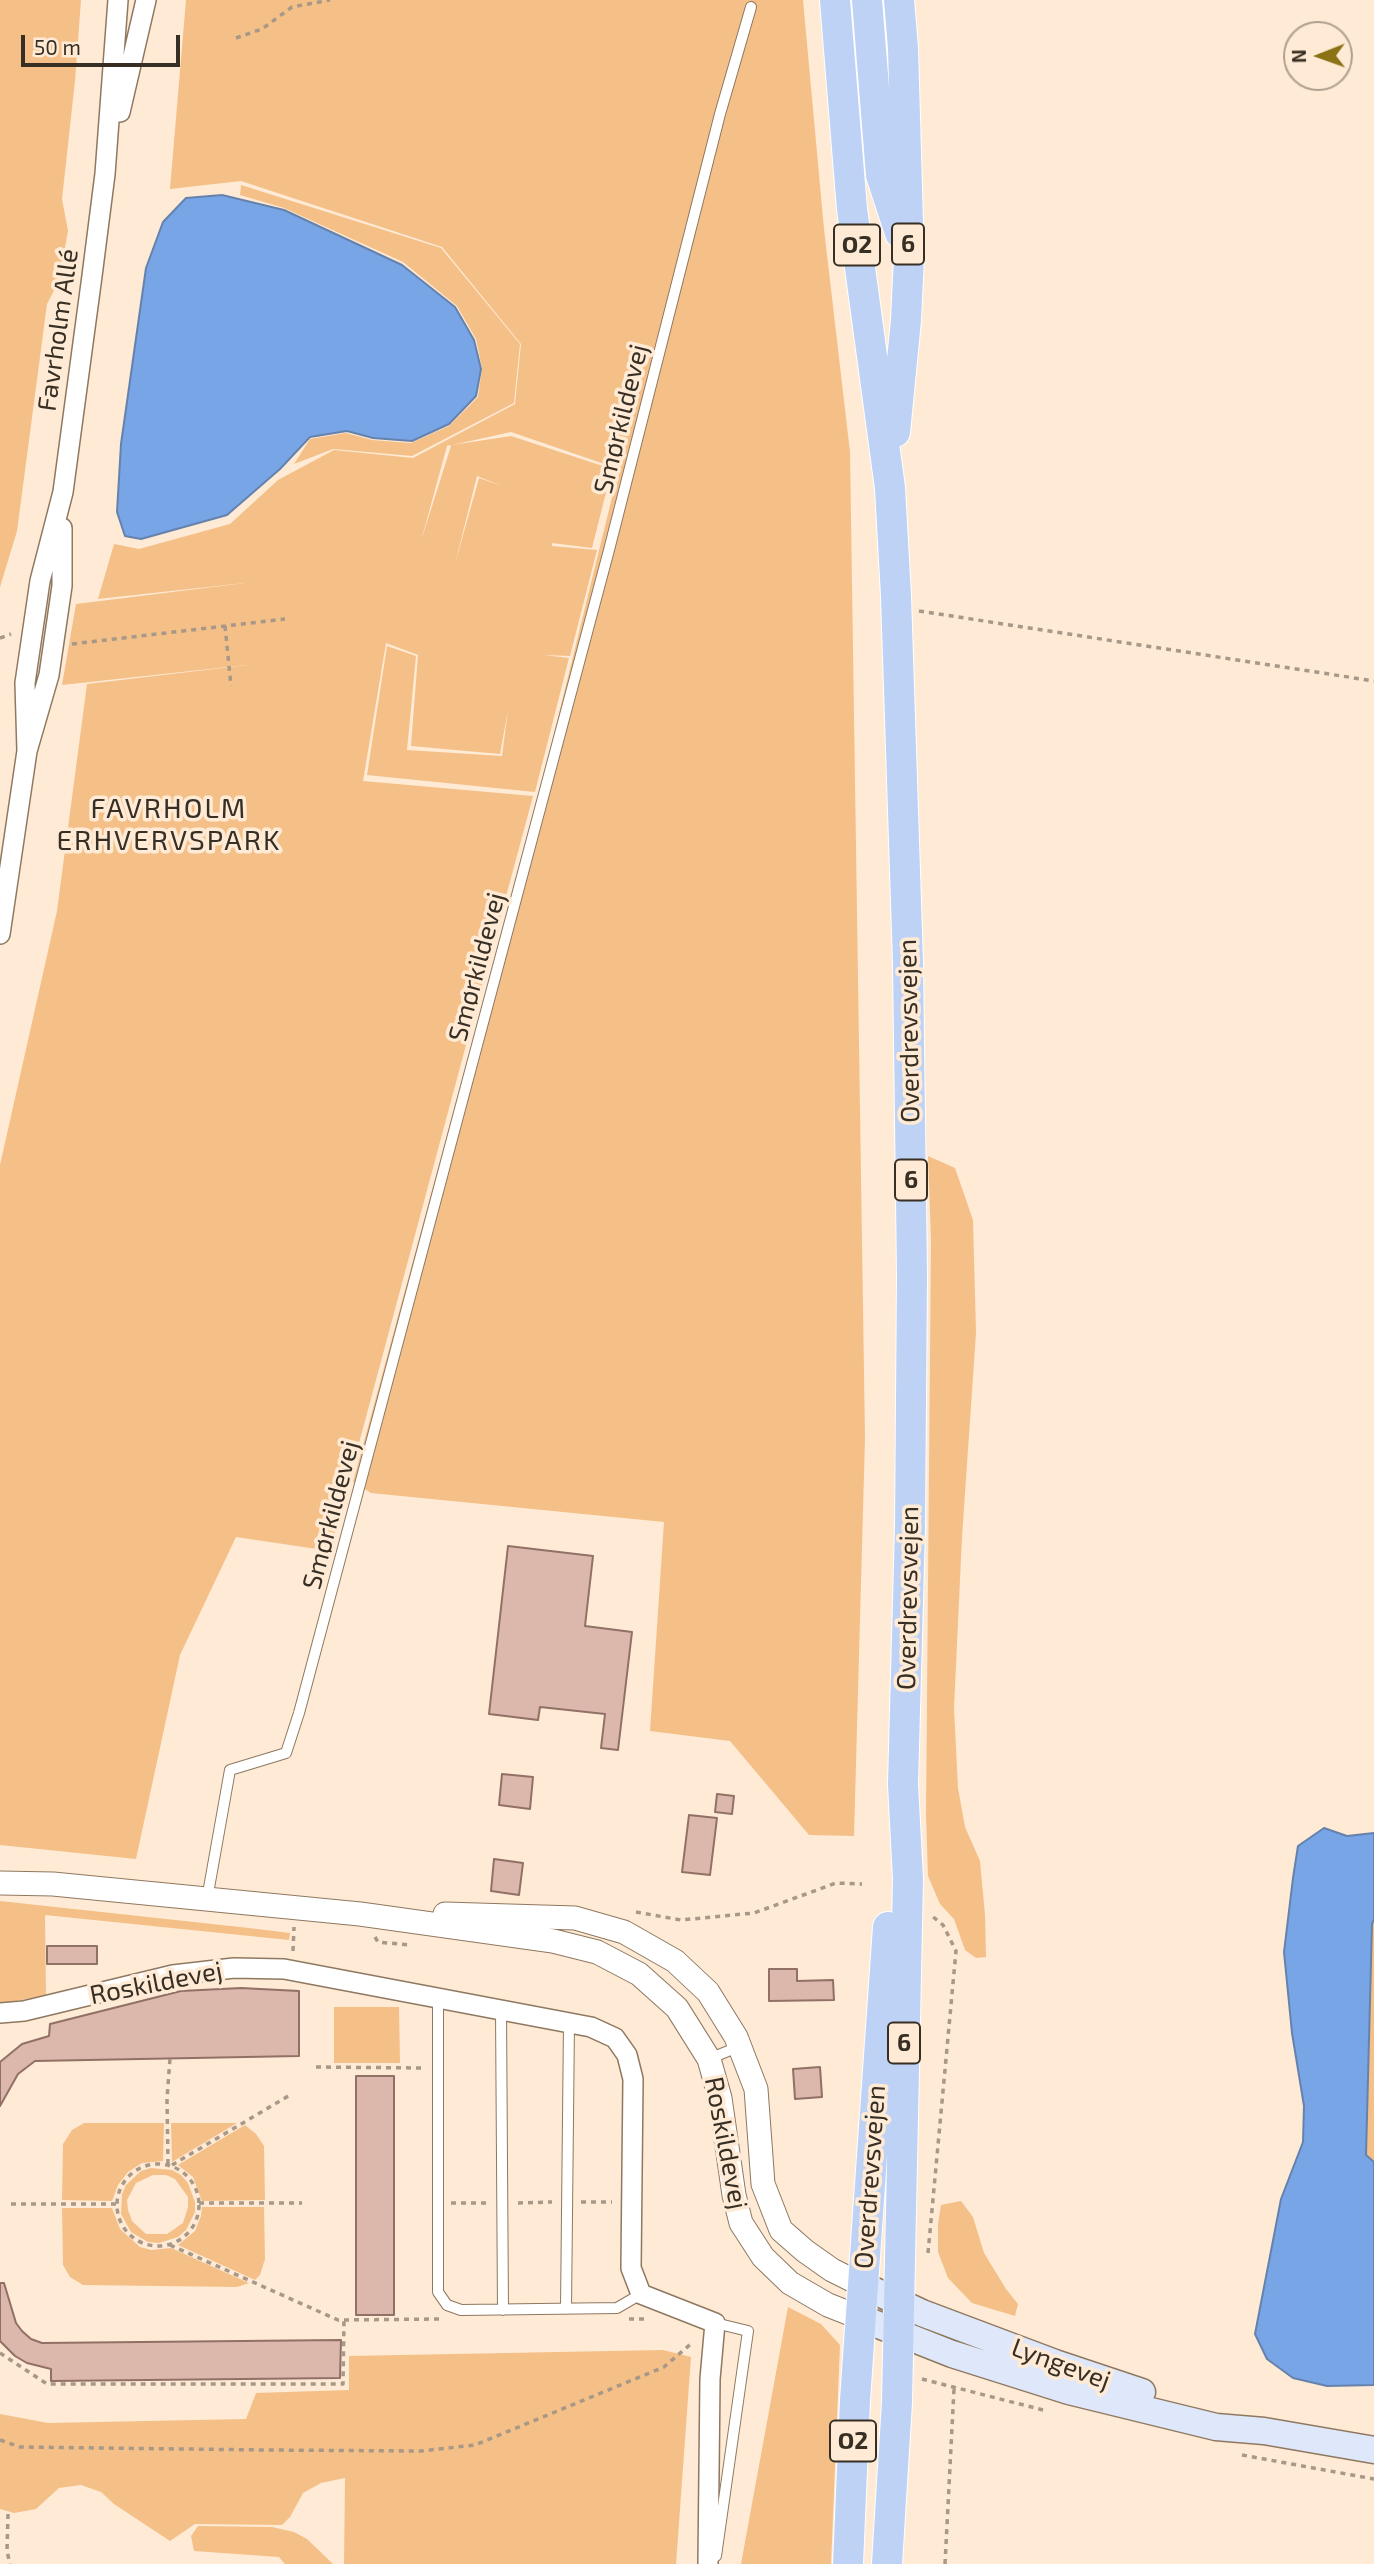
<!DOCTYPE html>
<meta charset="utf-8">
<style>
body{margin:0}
#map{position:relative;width:1374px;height:2564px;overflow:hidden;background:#feead5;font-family:"Exo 2",sans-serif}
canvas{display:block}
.north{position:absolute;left:1283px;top:21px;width:70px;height:70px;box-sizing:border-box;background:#feead5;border:2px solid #af9f8e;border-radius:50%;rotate:269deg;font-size:19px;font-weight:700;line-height:28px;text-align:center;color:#382f24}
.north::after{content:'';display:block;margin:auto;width:24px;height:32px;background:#8b7215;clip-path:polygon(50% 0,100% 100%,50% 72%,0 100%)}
.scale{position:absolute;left:21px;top:35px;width:159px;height:32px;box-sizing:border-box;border:4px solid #382f24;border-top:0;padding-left:9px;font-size:21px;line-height:24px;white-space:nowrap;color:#382f24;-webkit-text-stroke:5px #feead5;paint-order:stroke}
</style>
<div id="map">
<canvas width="1374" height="2564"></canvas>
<div class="north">N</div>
<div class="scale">50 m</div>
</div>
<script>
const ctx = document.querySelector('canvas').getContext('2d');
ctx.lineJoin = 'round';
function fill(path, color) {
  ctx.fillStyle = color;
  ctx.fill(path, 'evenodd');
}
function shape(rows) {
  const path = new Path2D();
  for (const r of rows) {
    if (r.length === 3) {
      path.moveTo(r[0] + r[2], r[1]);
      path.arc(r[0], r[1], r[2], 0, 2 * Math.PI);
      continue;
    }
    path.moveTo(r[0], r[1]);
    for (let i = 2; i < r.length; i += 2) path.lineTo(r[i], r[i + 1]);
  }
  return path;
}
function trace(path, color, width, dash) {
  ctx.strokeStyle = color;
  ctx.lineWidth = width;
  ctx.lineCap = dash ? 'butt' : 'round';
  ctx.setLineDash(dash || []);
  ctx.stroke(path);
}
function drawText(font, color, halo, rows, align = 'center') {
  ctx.font = font + ' "Exo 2",sans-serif';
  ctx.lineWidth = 7;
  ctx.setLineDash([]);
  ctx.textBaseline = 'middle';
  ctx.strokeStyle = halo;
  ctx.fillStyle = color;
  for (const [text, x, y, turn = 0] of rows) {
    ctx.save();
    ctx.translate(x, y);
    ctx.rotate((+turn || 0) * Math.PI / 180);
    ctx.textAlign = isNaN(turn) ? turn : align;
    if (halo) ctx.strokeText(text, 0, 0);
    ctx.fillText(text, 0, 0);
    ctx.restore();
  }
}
fill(shape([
 [0,0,81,0,75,81,62,199,68,231,59,281,47,304,17,531,0,587],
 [186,0,803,0,824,229,850,452,865,1438,854,1836,809,1835,730,1741,650,1731,664,1522,371,1493,353,1482,538,799,619,469,511,432,452,445,511,436,612,469,592,548,552,543,552,546,597,550,570,656,544,655,569,658,535,792,367,775,387,646,416,656,407,750,502,756,508,710,500,754,411,746,418,655,386,643,363,781,533,796,330,1551,236,1537,180,1655,136,1859,0,1845,0,1165,57,911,87,684,256,664,62,685,76,604,245,583,98,599,114,544,139,549,230,524,278,480,334,450,413,458,515,404,521,344,442,247,241,181,170,189],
 [450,445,451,446,421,541,447,446],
 [477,476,502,486,479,478,455,564],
 [241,185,441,248,520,344,514,403,412,456,333,449,294,464,310,439,346,433,372,440,411,443,449,426,478,397,482,368,476,339,457,306,403,262,284,208,240,195],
 [928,1156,955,1168,973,1220,976,1333,962,1537,954,1708,958,1788,965,1827,980,1861,985,1915,986,1957,976,1958,965,1950,954,1919,940,1904,928,1876,926,1814,931,1240],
 [0,1901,249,1928,290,1933,289,1940,45,1915,46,1995,0,2004],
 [1374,1919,1374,2162,1366,2155,1372,1924],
 [334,2007,399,2007,400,2063,334,2063],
 [84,2123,164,2123,163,2161,142,2163,128,2172,118,2185,112,2201,62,2200,63,2144,72,2130],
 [171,2123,237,2123,172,2162],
 [245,2125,256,2134,264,2146,265,2200,202,2201,193,2177,178,2165],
 [151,2168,172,2170,181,2175,188,2183,195,2202,195,2212,186,2230,178,2237,159,2243,148,2242,131,2232,121,2214,122,2194,126,2185,141,2171],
 [153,2175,166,2175,175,2179,188,2197,188,2207,183,2223,167,2234,146,2234,132,2221,128,2210,127,2200,136,2183],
 [961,2201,973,2217,984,2253,1006,2289,1018,2304,1015,2316,972,2303,948,2278,938,2252,938,2224,941,2205],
 [202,2207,264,2207,265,2259,260,2275,255,2280,178,2245,195,2231,201,2216],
 [62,2208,112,2208,120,2229,140,2247,151,2250,171,2248,249,2283,237,2287,83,2285,70,2277,63,2265],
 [788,2307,821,2324,840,2345,831,2564,741,2564],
 [663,2350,691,2357,676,2564,344,2564,345,2478,321,2483,303,2493,290,2517,282,2525,195,2524,170,2541,114,2504,101,2492,81,2485,59,2488,36,2509,14,2513,0,2509,0,2414,48,2423,246,2419,256,2393,349,2390,349,2356],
 [198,2526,272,2527,294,2532,307,2539,333,2564,285,2564,279,2557,194,2551,191,2536]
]), '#f4c088');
const water = shape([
 [222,195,284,210,402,265,455,307,474,340,481,369,476,396,449,424,412,441,373,438,347,431,310,437,280,469,227,515,141,539,125,536,117,512,121,444,146,268,163,222,186,198,222,195],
 [1324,1828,1347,1836,1374,1833,1374,1919,1372,1924,1366,2155,1374,2162,1374,2385,1327,2386,1293,2378,1267,2359,1255,2334,1281,2199,1303,2142,1304,2106,1292,2033,1284,1952,1293,1878,1298,1846,1324,1828]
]);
fill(water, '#78a5e6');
trace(water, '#6582ac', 2);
const building = shape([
 [508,1546,593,1556,585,1626,632,1632,618,1750,601,1748,605,1714,540,1707,538,1720,489,1714,508,1546],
 [502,1774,533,1777,530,1809,499,1805,502,1774],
 [717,1794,734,1796,732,1814,715,1812,717,1794],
 [689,1815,717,1818,710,1875,682,1872,689,1815],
 [494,1859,523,1863,519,1895,491,1891,494,1859],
 [47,1946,97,1946,97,1964,47,1964,47,1946],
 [769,1969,797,1969,797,1981,833,1980,834,2000,769,2001,769,1969],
 [241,1988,299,1991,299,2056,35,2061,18,2074,0,2106,0,2062,22,2044,49,2036,50,2024,181,1991,241,1988],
 [820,2067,822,2097,795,2099,793,2069,820,2067],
 [356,2076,394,2076,394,2315,356,2315,356,2076],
 [0,2283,4,2283,16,2323,22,2331,31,2339,42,2343,341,2340,340,2378,51,2381,51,2369,27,2363,15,2356,0,2341,0,2283]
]);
fill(building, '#dcb7ac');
trace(building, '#917066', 2);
const service = shape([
 [207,1899,230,1770,286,1753,299,1713,609,550,720,114,751,7],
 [438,1998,438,2292,447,2305,461,2310,617,2308,641,2294],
 [501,2010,503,2310],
 [709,2059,740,2046],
 [566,2309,569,2023],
 [715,2323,748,2331,716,2556]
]);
const minor = shape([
 [120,112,146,0],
 [27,751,25,683,40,581,63,492,92,276,105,174,118,0],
 [0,934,27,751,49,675,62,586,62,528],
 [0,2013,24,2011,173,1975,234,1968,284,1969,591,2027,615,2038,627,2055,633,2079,631,2268,641,2294,715,2323,710,2379,708,2564]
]);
const tertiary = shape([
 [0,1883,53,1884,360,1914,553,1941,597,1952,639,1974,677,2008,709,2059,720,2098,734,2195,741,2223,763,2257,790,2283,828,2305,861,2318],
 [445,1914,575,1918,624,1932,675,1961,708,1992,736,2037,756,2089,763,2184,781,2230,805,2251,832,2270,862,2285]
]);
const secondary = shape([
 [862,2285,922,2313,1055,2363,1142,2392],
 [861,2318,952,2354,1069,2391,1216,2427,1264,2431,1374,2450]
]);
const primary = shape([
 [835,0,852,209,890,488,896,596,908,963,912,1275,910,1527,903,1784,908,1879,897,2402,887,2564],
 [867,0,881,175,900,233],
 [895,432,906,320,909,257,903,48,899,0],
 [848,2564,855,2400,888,1927]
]);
trace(service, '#8f7860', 12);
trace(minor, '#8f7860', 22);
trace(tertiary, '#8f7860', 25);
trace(secondary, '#8f7860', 29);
trace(primary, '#fff', 32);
trace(shape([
 [236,38,262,29,292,7,330,0],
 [919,611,1374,681],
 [225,626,231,686],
 [0,638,11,634],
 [72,644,285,619],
 [636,1912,681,1920,754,1913,836,1883,862,1884],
 [375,1937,378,1942,409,1945],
 [293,1951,294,1927],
 [316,2067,422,2068],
 [158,2205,41],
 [168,2164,167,2099,170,2058],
 [172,2165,290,2095],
 [581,2202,612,2202],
 [199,2203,302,2203],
 [451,2203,489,2203],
 [518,2203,552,2202],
 [11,2204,117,2204],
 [170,2245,338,2320,440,2319],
 [928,2253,956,1951,943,1925,932,1916],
 [629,2319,646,2319],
 [0,2353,47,2384,343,2384,344,2319],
 [922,2379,1043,2410],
 [0,2440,20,2447,266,2450,421,2451,475,2445,664,2367,693,2342],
 [1242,2455,1374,2479],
 [8,2514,7,2551,10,2564],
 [945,2564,954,2389]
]), '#a79887', 3.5, [5, 5]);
trace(service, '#fff', 10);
trace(minor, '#fff', 19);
trace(tertiary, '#fff', 23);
trace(secondary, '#dfe8fa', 26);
trace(primary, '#bed2f5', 30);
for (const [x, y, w] of [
 [908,244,32],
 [857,245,46],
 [911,1180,32],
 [904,2043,32],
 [853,2441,46]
]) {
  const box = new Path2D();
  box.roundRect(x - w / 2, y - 20.5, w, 41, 5);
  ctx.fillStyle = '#feead5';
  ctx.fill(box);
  trace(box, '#382f24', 2);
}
drawText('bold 24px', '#382f24', null, [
 ["6",908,244],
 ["O2",857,245],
 ["6",911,1180],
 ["6",904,2043],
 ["O2",853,2441]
]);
drawText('26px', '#382f24', '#feead5', [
 ["Favrholm Allé",58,330,-82],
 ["Smørkildevej",621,419,-76],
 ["Smørkildevej",477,967,-75],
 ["Overdrevsvejen",909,1031,-91],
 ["Smørkildevej",331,1515,-75],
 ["Overdrevsvejen",908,1598,-89],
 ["Roskildevej",156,1983,-11],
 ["Roskildevej",726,2143,79],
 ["Overdrevsvejen",870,2177,-86],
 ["Lyngevej",1061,2364,20]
]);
ctx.letterSpacing = '2px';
drawText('28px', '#382f24', '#feead5', [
 ["FAVRHOLM",169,809],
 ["ERHVERVSPARK",169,841]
]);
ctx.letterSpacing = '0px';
</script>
